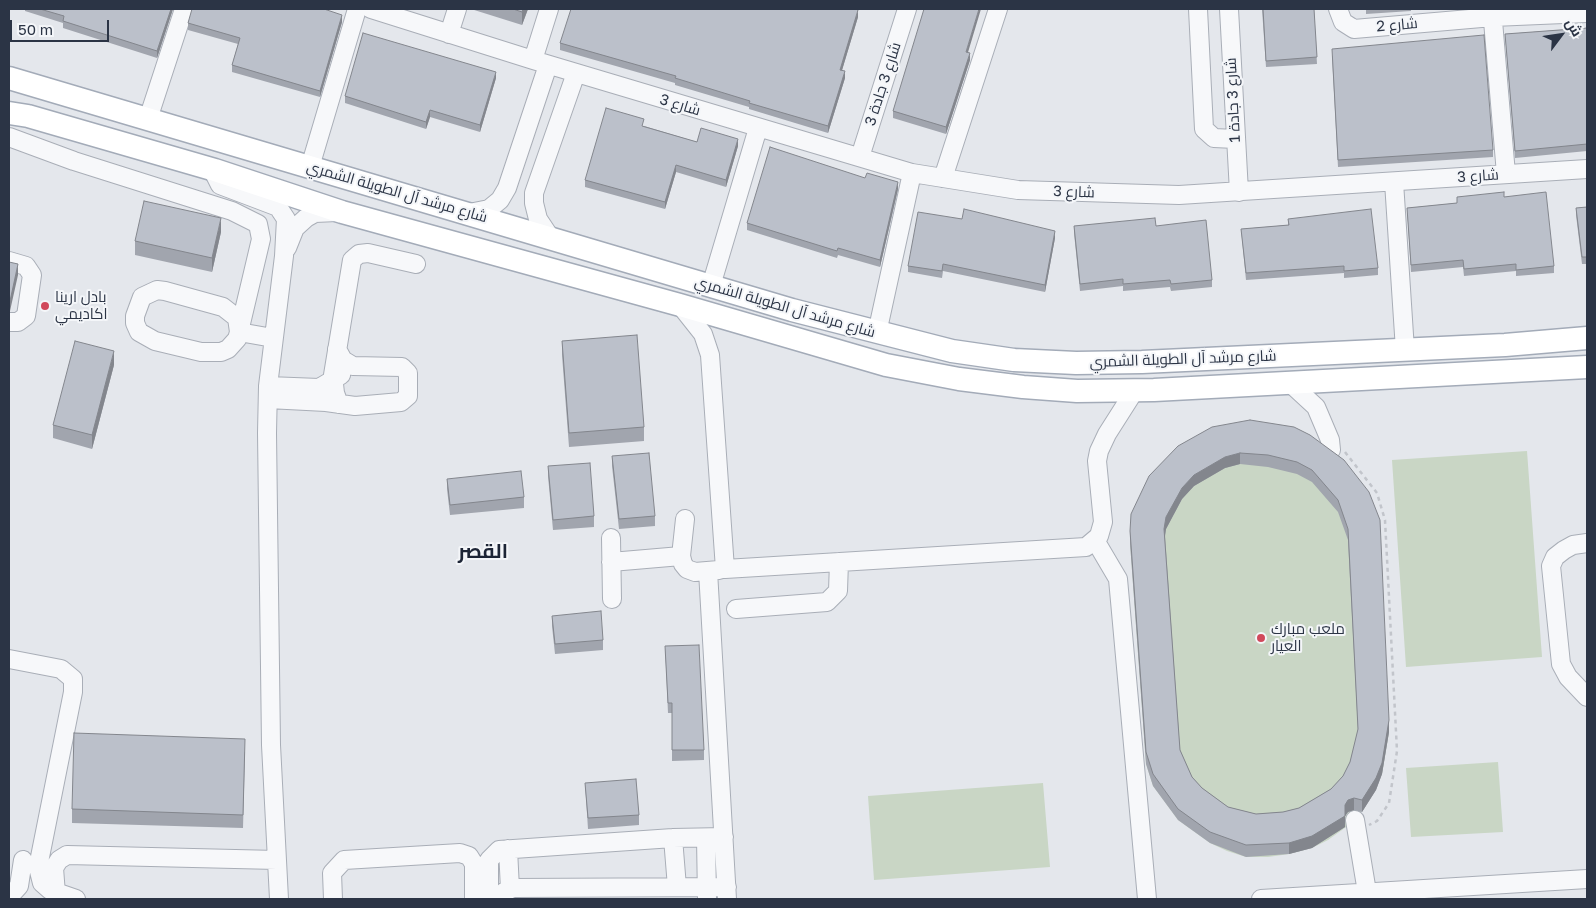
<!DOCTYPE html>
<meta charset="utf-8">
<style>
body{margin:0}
#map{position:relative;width:1596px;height:908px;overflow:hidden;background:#e4e7ec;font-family:"Golos Text",Cairo,sans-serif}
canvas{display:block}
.frame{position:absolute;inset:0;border:10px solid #2b3445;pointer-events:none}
.north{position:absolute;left:1536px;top:10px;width:50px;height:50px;-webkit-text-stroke:4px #f4f6f9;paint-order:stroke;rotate:59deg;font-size:14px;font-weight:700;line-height:20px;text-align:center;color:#2b3445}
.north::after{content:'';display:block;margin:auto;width:18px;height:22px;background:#2b3445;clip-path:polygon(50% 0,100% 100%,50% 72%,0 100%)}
.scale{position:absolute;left:10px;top:20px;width:99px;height:22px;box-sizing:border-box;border:2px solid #2b3445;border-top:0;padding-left:6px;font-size:15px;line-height:18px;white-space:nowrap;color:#2b3445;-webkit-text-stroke:4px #f4f6f9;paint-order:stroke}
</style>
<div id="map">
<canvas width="1596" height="908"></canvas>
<div class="frame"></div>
<div class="north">ش</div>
<div class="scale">50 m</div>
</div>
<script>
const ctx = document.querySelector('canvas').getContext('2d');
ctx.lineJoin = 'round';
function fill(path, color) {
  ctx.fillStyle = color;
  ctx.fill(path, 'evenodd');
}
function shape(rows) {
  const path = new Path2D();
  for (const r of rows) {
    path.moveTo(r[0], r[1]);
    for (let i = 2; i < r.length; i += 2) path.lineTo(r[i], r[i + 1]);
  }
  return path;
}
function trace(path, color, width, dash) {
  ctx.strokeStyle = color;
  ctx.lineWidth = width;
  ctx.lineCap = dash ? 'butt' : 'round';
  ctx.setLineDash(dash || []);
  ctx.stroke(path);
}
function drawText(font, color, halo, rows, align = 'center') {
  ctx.font = font + ' "Golos Text",Cairo,sans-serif';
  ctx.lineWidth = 4;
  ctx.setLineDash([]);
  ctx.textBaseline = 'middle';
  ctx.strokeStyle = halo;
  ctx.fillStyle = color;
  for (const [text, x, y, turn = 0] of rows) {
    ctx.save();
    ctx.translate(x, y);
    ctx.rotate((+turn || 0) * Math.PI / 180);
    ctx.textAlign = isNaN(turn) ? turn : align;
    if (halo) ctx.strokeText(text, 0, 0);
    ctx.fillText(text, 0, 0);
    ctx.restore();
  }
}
fill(shape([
 [1527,451,1542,657,1406,667,1392,460],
 [1178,458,1344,472,1389,732,1382,774,1364,809,1349,825,1328,840,1312,848,1289,854,1268,857,1246,857,1227,851,1210,843,1178,820,1153,786,1146,764,1130,543,1131,526],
 [1498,762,1503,832,1411,837,1406,768],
 [1043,783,1050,867,874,880,868,796]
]), '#c9d6c5');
const minor = shape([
 [371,9,533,60,912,173,1018,190,1179,195,1587,169],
 [1198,9,1204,129,1214,138,1235,139],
 [1229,9,1239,192],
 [1338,9,1343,22,1354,29,1493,17,1587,13],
 [1492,9,1506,174],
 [449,34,457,9],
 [533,60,549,9],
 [148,119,184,9],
 [9,137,74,161,232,211,258,224,261,239,239,332,237,339,228,349,221,352,201,352,155,341,139,332,135,323,135,316,142,297,157,290,165,291,223,307,237,318,239,332],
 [860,157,907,9],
 [310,167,357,9],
 [215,170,215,175,220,185,278,207,286,219,284,256,268,386,267,433,271,745,279,899],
 [943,178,998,9],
 [1394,182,1405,350],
 [469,213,489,209,500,200,507,188,548,65],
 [550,237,538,219,534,203,534,193,576,73],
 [287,248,295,228,306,218,315,213,337,212],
 [9,261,26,266,32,275,26,316,18,322,9,322],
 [711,286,758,128],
 [680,305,703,334,710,355,725,569,1086,547,1099,536,1103,522,1097,461,1099,451,1107,434,1135,390],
 [239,332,273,338],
 [877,333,912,173],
 [1290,383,1316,407,1330,440,1331,450],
 [268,386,319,388,341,375],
 [268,399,326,402,355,406,401,402,408,396,408,373,402,367,353,366,343,360,337,349],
 [339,404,335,393,333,375,352,260,359,254,368,253,416,264],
 [685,519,681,556,683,564,687,569,695,572,719,570],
 [611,538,612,599],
 [1095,540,1118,579,1147,899],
 [1587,543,1573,545,1564,550,1555,557,1551,566,1561,664,1568,677,1587,697],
 [611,562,681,556],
 [708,571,727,899],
 [736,609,827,602,838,591,839,562],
 [9,659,61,669,73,679,73,692,38,867,42,883,50,890,76,899],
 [1355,820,1367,892],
 [673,838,677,887],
 [706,838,707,899],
 [508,849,510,889],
 [56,894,54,868,59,860,67,855,277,860],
 [9,897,19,886,23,860],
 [333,899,332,873,344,860,460,853,469,856,474,864,474,899],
 [489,899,489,860,499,850,673,838,724,837],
 [495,899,504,892,513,888,727,887],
 [1261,899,1587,879]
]);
const major = shape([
 [9,78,792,310,952,351,1014,360,1076,363,1142,362,1505,345,1587,338],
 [9,113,28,116,215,170,342,212,680,305,886,365,959,379,1023,387,1077,391,1154,390,1587,367]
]);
trace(minor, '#a9aeb7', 20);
trace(major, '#a3abb8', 25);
trace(shape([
 [1345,452,1377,493,1385,520,1397,751,1389,803,1377,821,1369,825]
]), '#c2c5cb', 2.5, [4, 4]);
trace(minor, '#f7f8fa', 18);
trace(major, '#fff', 22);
fill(shape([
 [25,9,173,9,157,58,63,28,63,23,25,11],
 [471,9,528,9,522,25],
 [1262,9,1314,9,1317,64,1266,67],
 [1366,9,1411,9,1411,11,1366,14],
 [858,17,842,70,845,78,828,133,749,109,749,107,675,85,675,83,560,50,560,43],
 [342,22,320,97,232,72,232,65,238,44,188,30,188,23],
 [1587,28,1587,151,1515,158,1505,34],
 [968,53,970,60,946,134,893,118,893,111],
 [1332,56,1493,150,1493,157,1338,167],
 [496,78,480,132,430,117,426,129,345,103,345,96],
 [644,126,697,142,738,146,726,187,676,172,665,209,585,187,585,180],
 [898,189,880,267,838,255,837,258,747,230,747,223],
 [1457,197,1504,197,1554,266,1554,273,1516,276,1516,271,1464,276,1463,267,1411,272,1407,208,1457,203],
 [1587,207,1587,264,1582,264,1576,215,1576,208],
 [1288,219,1378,268,1378,275,1344,278,1344,273,1246,280,1241,229,1288,225],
 [1074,226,1156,226,1212,280,1212,287,1171,291,1170,287,1123,291,1123,286,1080,291,1074,233],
 [221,232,212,272,135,255,135,241],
 [1055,238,1045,292,943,271,942,278,908,272,908,266],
 [562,341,644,427,644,441,569,447,562,355],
 [114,365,92,449,53,438,53,425],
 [1178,446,1344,460,1389,732,1382,774,1376,790,1362,812,1354,810,1348,812,1345,816,1345,827,1312,848,1289,854,1246,857,1210,843,1178,820,1153,786,1146,764,1130,543,1130,531],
 [1240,464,1268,467,1297,474,1312,482,1338,512,1348,540,1358,731,1350,762,1343,776,1331,789,1299,808,1283,812,1256,814,1228,807,1202,788,1192,777,1180,750,1165,537,1166,529,1182,499,1194,486,1225,468],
 [612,456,655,516,655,526,619,529,612,466],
 [548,466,594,516,594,527,553,530,548,476],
 [447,479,524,497,524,508,450,515,447,489],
 [552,616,603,640,603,650,555,654,552,626],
 [665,646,704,750,704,760,672,761,672,713,668,713],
 [245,752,243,828,72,823,72,809],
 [585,783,639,815,639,825,588,829]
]), '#a1a5ae');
fill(shape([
 [171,9,173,9,157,58,157,51],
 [523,9,528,9,522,25,522,12],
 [979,9,981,9,966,59,966,52],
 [858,10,858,17,840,77,840,70],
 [342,15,342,22,320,97,320,91],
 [970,53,970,60,946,134,946,127],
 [845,71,845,78,828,133,828,126],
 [496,72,496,78,480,132,480,125],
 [430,110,430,117,426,129,426,122],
 [738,139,738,146,726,187,726,180],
 [676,165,676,172,665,209,665,202],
 [898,182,898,189,880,267,880,260],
 [221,218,221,232,212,272,212,258],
 [1055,231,1055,238,1045,292,1045,285],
 [18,264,18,275,10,311,9,312,9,301],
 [114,351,114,365,92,449,92,435],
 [1240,453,1240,464,1225,468,1194,486,1182,499,1166,529,1164,541,1164,529,1166,517,1182,488,1194,475,1225,457],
 [1389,720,1389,732,1382,774,1376,790,1362,812,1362,800],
 [1354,798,1354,810,1348,812,1345,816,1345,827,1312,848,1289,854,1289,843,1348,800]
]), '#83868d');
const building = shape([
 [40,9,171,9,157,51,63,21,64,16,40,9],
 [192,9,324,9,342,15,320,91,232,65,240,38,188,23,192,9],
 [513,9,523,9,522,12,513,9],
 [571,9,855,9,858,10,840,70,845,71,828,126,749,103,750,101,675,78,676,76,560,43,571,9],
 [924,9,979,9,966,52,970,53,946,127,893,111,924,9],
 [1263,9,1314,9,1317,57,1266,61,1263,9],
 [1587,28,1587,144,1515,151,1505,34,1587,28],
 [363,33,496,72,480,125,430,110,426,122,345,96,363,33],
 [1484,35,1493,150,1338,160,1332,49,1484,35],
 [606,108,644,119,642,126,697,142,701,128,738,139,726,180,676,165,665,202,585,180,606,108],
 [770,147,865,178,867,173,898,182,880,260,838,248,837,251,747,223,770,147],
 [1504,192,1504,197,1546,192,1554,266,1516,270,1516,264,1464,269,1463,260,1411,265,1407,208,1457,203,1457,197,1504,192],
 [144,201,221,218,212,258,135,241,144,201],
 [1587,207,1587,257,1582,257,1576,208,1587,207],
 [964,209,1055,231,1045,285,943,264,942,271,908,266,918,212,962,219,964,209],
 [1371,209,1378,268,1344,271,1344,266,1246,273,1241,229,1289,225,1288,219,1371,209],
 [1155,218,1156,226,1206,220,1212,280,1171,284,1170,280,1123,284,1123,279,1080,284,1074,226,1155,218],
 [9,262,18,264,10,301,9,301,9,262],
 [637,335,644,427,569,433,562,341,637,335],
 [75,341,114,351,92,435,53,425,75,341],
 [1250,420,1294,427,1310,435,1344,460,1369,492,1380,520,1389,720,1382,763,1376,778,1362,800,1354,798,1348,800,1345,805,1345,816,1312,836,1289,843,1246,845,1210,832,1178,809,1153,774,1146,752,1130,531,1131,514,1149,476,1178,446,1212,427,1250,420],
 [1240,453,1268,455,1297,462,1312,470,1338,500,1348,529,1358,729,1350,762,1343,776,1331,789,1299,808,1283,812,1256,814,1228,807,1202,788,1192,777,1180,750,1164,529,1166,517,1182,488,1194,475,1225,457,1240,453],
 [649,453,655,516,619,519,612,456,649,453],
 [590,463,594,516,553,520,548,466,590,463],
 [521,471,524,497,450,505,447,479,521,471],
 [601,611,603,640,555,644,552,616,601,611],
 [699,645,704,750,672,750,672,703,668,703,665,646,699,645],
 [74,733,245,739,243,815,72,809,74,733],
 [636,779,639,815,588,818,585,783,636,779]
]);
fill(building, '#bbc0ca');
trace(building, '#83868d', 1);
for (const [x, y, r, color] of [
 [45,306,5,"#d1495b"],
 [1261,638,5,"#d1495b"]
]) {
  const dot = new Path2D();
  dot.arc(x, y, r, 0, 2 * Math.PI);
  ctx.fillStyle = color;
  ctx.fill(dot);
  trace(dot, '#f4f6f9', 2);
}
drawText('15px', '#2b3445', '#f4f6f9', [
 ["شارع 2",1397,25,-5],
 ["شارع 3 جادة 3",883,84,-72],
 ["شارع 3 جادة 1",1233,100,-93],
 ["شارع 3",680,105,17],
 ["شارع 3",1478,176,-4],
 ["شارع مرشد آل الطويلة الشمري",397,192,16],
 ["شارع 3",1074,192,2],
 ["شارع مرشد آل الطويلة الشمري",785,307,16],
 ["شارع مرشد آل الطويلة الشمري",1183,359,-2]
]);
drawText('15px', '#2b3445', '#f4f6f9', [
 ["بادل ارينا",55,297],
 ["اكاديمي",55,314],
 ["ملعب مبارك",1271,629],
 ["العيار",1271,646]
], 'left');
drawText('bold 20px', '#1d2536', '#f4f6f9', [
 ["القصر",483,552]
]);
</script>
